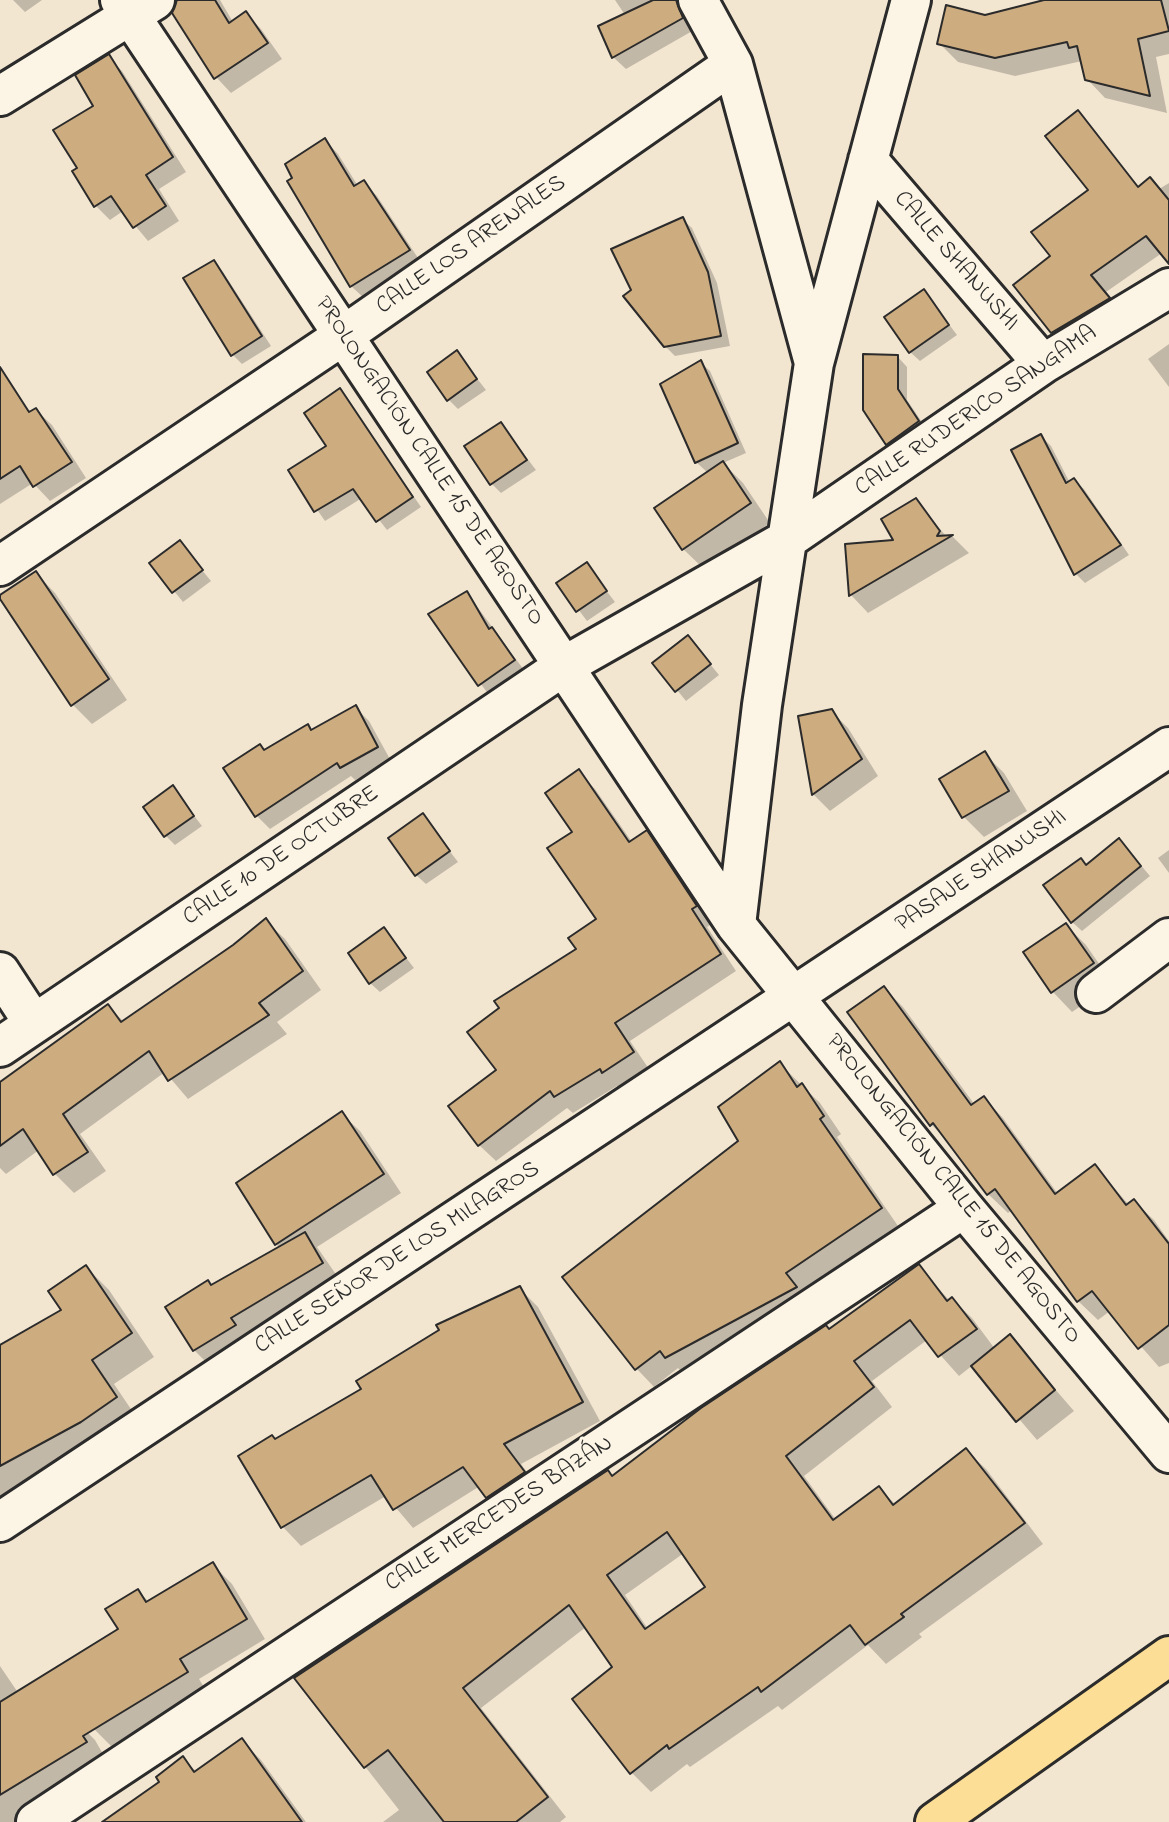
<!DOCTYPE html>
<meta charset="utf-8">
<style>
body{margin:0}
canvas{display:block;background:#f3e6d1}
</style>
<canvas width="1169" height="1822"></canvas>
<script>
const ctx = document.querySelector('canvas').getContext('2d');
ctx.lineJoin = 'round';
function fill(path, color) {
  ctx.fillStyle = color;
  ctx.fill(path, 'evenodd');
}
function shape(rows) {
  const path = new Path2D();
  for (const r of rows) {
    path.moveTo(r[0], r[1]);
    for (let i = 2; i < r.length; i += 2) path.lineTo(r[i], r[i + 1]);
  }
  return path;
}
function trace(path, color, width, dash) {
  ctx.strokeStyle = color;
  ctx.lineWidth = width;
  ctx.lineCap = dash ? 'butt' : 'round';
  ctx.setLineDash(dash || []);
  ctx.stroke(path);
}
function drawText(font, color, halo, rows, align = 'center') {
  ctx.font = font + ' "Indie Flower",sans-serif';
  ctx.lineWidth = 6;
  ctx.setLineDash([]);
  ctx.textBaseline = 'middle';
  ctx.strokeStyle = halo;
  ctx.fillStyle = color;
  for (const [text, x, y, turn = 0] of rows) {
    ctx.save();
    ctx.translate(x, y);
    ctx.rotate((+turn || 0) * Math.PI / 180);
    ctx.textAlign = isNaN(turn) ? turn : align;
    if (halo) ctx.strokeText(text, 0, 0);
    ctx.fillText(text, 0, 0);
    ctx.restore();
  }
}
fill(shape([
 [13,0,42,0,25,12],
 [178,0,220,0,233,22,246,13,261,29,282,59,231,93,216,77],
 [615,0,691,0,694,30,626,69,613,57,625,15],
 [1046,0,1169,0,1169,54,1156,57,1167,113,1105,98,1087,79,1082,61,1015,76,958,62,939,43,985,17],
 [108,57,122,71,186,172,159,189,179,221,148,241,123,211,110,220,96,206,74,172,79,169],
 [1078,112,1140,188,1159,189,1169,183,1169,261,1162,253,1106,292,1125,315,1069,349,1015,286,1052,256,1091,191],
 [325,140,338,154,358,186,363,182,377,196,422,264,365,299,351,286],
 [682,219,692,228,717,283,730,346,675,356,665,346,633,290],
 [213,262,223,272,271,346,242,364,232,354],
 [924,291,957,335,920,361,910,352],
 [1169,344,1169,387,1148,359],
 [457,353,486,390,458,409,449,400],
 [898,357,907,367,907,400,928,431,897,453,865,410],
 [700,362,710,371,746,453,723,463,743,483,770,523,703,568,683,549,708,473,696,462],
 [340,390,421,507,387,530,362,498,325,521,290,471,329,447],
 [36,410,52,425,86,478,50,501,33,483,0,504,0,439],
 [501,424,536,470,501,493,491,483],
 [1041,436,1051,446,1070,483,1074,480,1084,489,1129,555,1085,583,1076,574],
 [915,500,946,536,952,536,969,553,868,613,851,595,847,546,896,541],
 [179,542,211,581,183,602,151,563],
 [586,564,615,602,587,621,559,584],
 [36,573,55,593,127,700,92,724,73,705],
 [467,593,524,670,489,695,430,615],
 [688,637,719,675,686,701,655,663],
 [355,707,369,721,391,761,355,780,351,776,270,829,256,815,265,751,307,726,313,731],
 [831,711,848,728,878,776,830,811,813,794,800,717],
 [985,754,1004,773,1027,811,984,837,964,817,941,779],
 [578,772,595,789,632,842,646,833,663,850,713,923,707,927,736,971,630,1041,649,1069,620,1089,617,1086,573,1113,567,1108,496,1161,479,1145,498,1070,598,919,574,832],
 [173,788,202,826,175,845,166,836],
 [423,816,458,862,426,884,416,875],
 [1128,850,1150,876,1082,931,1072,922,1087,866],
 [1169,850,1169,873,1158,858],
 [266,921,285,939,321,990,277,1022,287,1034,188,1099,165,1072,80,1134,106,1171,74,1193,55,1174,39,1150,6,1174,0,1168,0,1082,108,1006,124,1022,234,947],
 [1066,925,1086,945,1113,984,1072,1012,1053,992,1026,953],
 [384,929,414,968,380,992,370,983],
 [884,988,903,1007,975,1105,984,1098,1003,1118,1058,1194,1095,1166,1129,1205,1134,1201,1154,1220,1169,1241,1169,1363,1159,1367,1110,1311,1098,1320,1078,1301,1012,1210,1008,1213,988,1194,950,1144,931,1124],
 [780,1064,820,1103,841,1134,837,1137,898,1226,802,1292,813,1306,684,1374,678,1368,654,1387,637,1369,565,1277,741,1142],
 [342,1114,360,1131,401,1193,317,1247,342,1283,214,1370,194,1350,168,1307,212,1287,280,1248,276,1244],
 [86,1267,109,1290,154,1357,114,1384,139,1421,0,1502,0,1347,63,1311],
 [919,1267,950,1301,952,1299,972,1318,995,1349,1010,1337,1074,1411,1037,1440,973,1365,959,1376,927,1340,872,1381,892,1407,804,1476,836,1520,879,1488,896,1505,966,1450,986,1469,1043,1544,919,1634,922,1637,886,1664,868,1645,782,1710,778,1706,690,1767,687,1764,651,1792,632,1773,615,1668,586,1627,481,1708,566,1817,560,1822,383,1822,399,1810,296,1678,613,1477],
 [684,1553,708,1587,648,1629,625,1595],
 [520,1289,538,1307,600,1421,521,1464,542,1492,506,1515,480,1486,413,1528,386,1496,301,1546,283,1527,240,1456,276,1441,363,1390],
 [212,1564,232,1584,265,1639,199,1679,207,1692,114,1749,94,1729,59,1668,120,1630,138,1591,149,1602],
 [0,1666,44,1731,70,1715,95,1740,111,1768,22,1822,0,1822],
 [241,1740,261,1760,306,1822,106,1822,161,1782,183,1759,197,1772]
]), '#0003');
const building = shape([
 [177,0,215,0,229,23,246,11,268,43,214,79,172,13,177,0],
 [653,0,676,0,683,18,612,58,598,26,653,0],
 [1044,0,1161,0,1169,31,1138,39,1150,96,1085,80,1077,46,1069,48,1067,42,995,58,937,44,946,5,985,15,1044,0],
 [109,54,173,157,146,175,166,206,133,228,111,196,94,207,72,171,77,168,53,130,93,106,75,75,109,54],
 [1078,110,1138,187,1150,177,1169,200,1169,264,1146,236,1091,275,1110,298,1051,333,1013,285,1050,256,1031,232,1088,190,1045,136,1078,110],
 [325,138,354,186,364,180,410,250,350,287,287,181,292,178,285,164,325,138],
 [683,217,708,272,721,336,664,347,623,296,631,290,611,249,683,217],
 [214,260,262,336,231,356,183,278,214,260],
 [924,289,949,325,909,353,884,317,924,289],
 [457,350,477,379,447,401,427,372,457,350],
 [863,354,898,355,898,389,919,421,886,445,863,410,863,354],
 [701,360,738,443,695,463,660,384,701,360],
 [0,367,29,412,36,408,72,462,33,487,20,466,0,479,0,367],
 [340,388,413,497,376,522,353,489,314,512,288,470,326,446,304,413,340,388],
 [501,422,527,460,490,485,464,446,501,422],
 [1041,434,1066,483,1074,478,1121,545,1074,575,1011,450,1041,434],
 [723,461,751,503,682,550,654,508,723,461],
 [916,498,940,531,937,536,953,535,849,596,845,544,893,540,881,519,916,498],
 [180,540,203,570,172,593,149,563,180,540],
 [587,562,607,591,576,612,556,583,587,562],
 [36,571,109,679,71,706,0,599,0,595,36,571],
 [467,591,489,629,492,627,515,660,478,686,428,614,467,591],
 [688,635,711,664,675,692,652,663,688,635],
 [356,705,378,747,340,768,337,763,255,817,223,768,260,744,264,750,308,724,311,730,356,705],
 [832,709,862,759,812,795,798,716,832,709],
 [985,751,1009,791,962,818,939,779,985,751],
 [579,769,629,842,647,830,697,906,692,909,721,954,615,1023,634,1052,602,1073,600,1069,554,1097,550,1091,478,1146,448,1106,496,1070,467,1032,499,1008,494,1001,576,949,568,938,596,919,547,848,572,832,545,793,579,769],
 [173,785,194,816,164,837,143,807,173,785],
 [423,813,450,851,415,876,388,838,423,813],
 [1119,838,1141,866,1071,923,1043,885,1081,858,1086,865,1119,838],
 [266,918,303,971,259,1003,269,1015,168,1081,149,1051,63,1114,88,1152,53,1175,23,1129,0,1146,0,1082,108,1004,121,1022,233,945,266,918],
 [1066,923,1094,963,1051,993,1023,952,1066,923],
 [384,927,406,958,369,984,348,953,384,927],
 [884,986,971,1105,984,1096,1055,1194,1095,1164,1126,1205,1134,1199,1169,1244,1169,1325,1138,1349,1092,1291,1077,1302,995,1189,987,1195,933,1123,930,1126,847,1012,884,986],
 [780,1061,797,1087,802,1083,824,1116,820,1119,882,1208,786,1273,797,1287,665,1358,660,1351,635,1370,562,1277,738,1141,718,1107,780,1061],
 [342,1111,384,1174,275,1245,236,1183,342,1111],
 [305,1232,323,1263,231,1318,236,1325,193,1351,165,1307,208,1280,211,1285,305,1232],
 [919,1264,947,1301,952,1297,977,1329,938,1357,910,1320,854,1361,874,1387,786,1456,833,1520,879,1486,893,1505,966,1448,1025,1523,901,1614,904,1617,865,1645,850,1625,761,1692,758,1687,669,1749,667,1745,630,1774,572,1699,612,1667,569,1605,463,1688,548,1797,516,1822,444,1822,388,1750,364,1768,294,1678,608,1470,612,1476,701,1408,826,1325,829,1329,919,1264],
 [667,1532,705,1587,645,1629,607,1575,667,1532],
 [86,1265,132,1333,92,1360,117,1397,81,1422,0,1466,0,1345,61,1310,48,1291,86,1265],
 [520,1286,583,1402,504,1444,525,1472,486,1498,463,1467,393,1510,371,1475,281,1528,238,1456,272,1435,275,1439,361,1389,356,1381,439,1330,436,1325,520,1286],
 [1010,1334,1055,1390,1016,1422,971,1366,1010,1334],
 [213,1562,247,1619,180,1659,188,1672,83,1736,87,1742,0,1795,0,1702,118,1629,105,1609,138,1589,146,1602,213,1562],
 [242,1738,302,1822,102,1822,159,1782,156,1777,183,1756,194,1772,242,1738]
]);
fill(building, '#cdac80');
trace(building, '#2b2b2b', 2);
const minor = shape([
 [120,0,736,925,964,1208,1169,1453],
 [698,0,733,64,814,363],
 [0,96,155,0],
 [868,160,1043,364],
 [0,566,344,335,733,64],
 [736,925,762,705,814,363,911,0],
 [0,972,34,1024],
 [1096,993,1169,938],
 [0,1047,564,666,788,539,1043,364,1169,288],
 [0,1522,1169,747],
 [36,1822,964,1208]
]);
const major = shape([
 [935,1822,1169,1656]
]);
trace(minor, '#2b2b2b', 44);
trace(major, '#2b2b2b', 44);
trace(minor, '#fcf5e5', 38);
trace(major, '#fcde96', 38);
drawText('24px', '#2b2b2b', '#fcf5e5', [
 ["CALLE LOS ARENALES",472,246,-35],
 ["CALLE SHANUSHI",955,262,49],
 ["CALLE RUDERICO SANGAMA",977,412,-34],
 ["PROLONGACIÓN CALLE 15 DE AGOSTO",428,462,56],
 ["CALLE 10 DE OCTUBRE",282,857,-34],
 ["PASAJE SHANUSHI",982,872,-34],
 ["PROLONGACIÓN CALLE 15 DE AGOSTO",952,1190,51],
 ["CALLE SEÑOR DE LOS MILAGROS",398,1259,-33],
 ["CALLE MERCEDES BAZÁN",500,1515,-33]
]);
</script>
